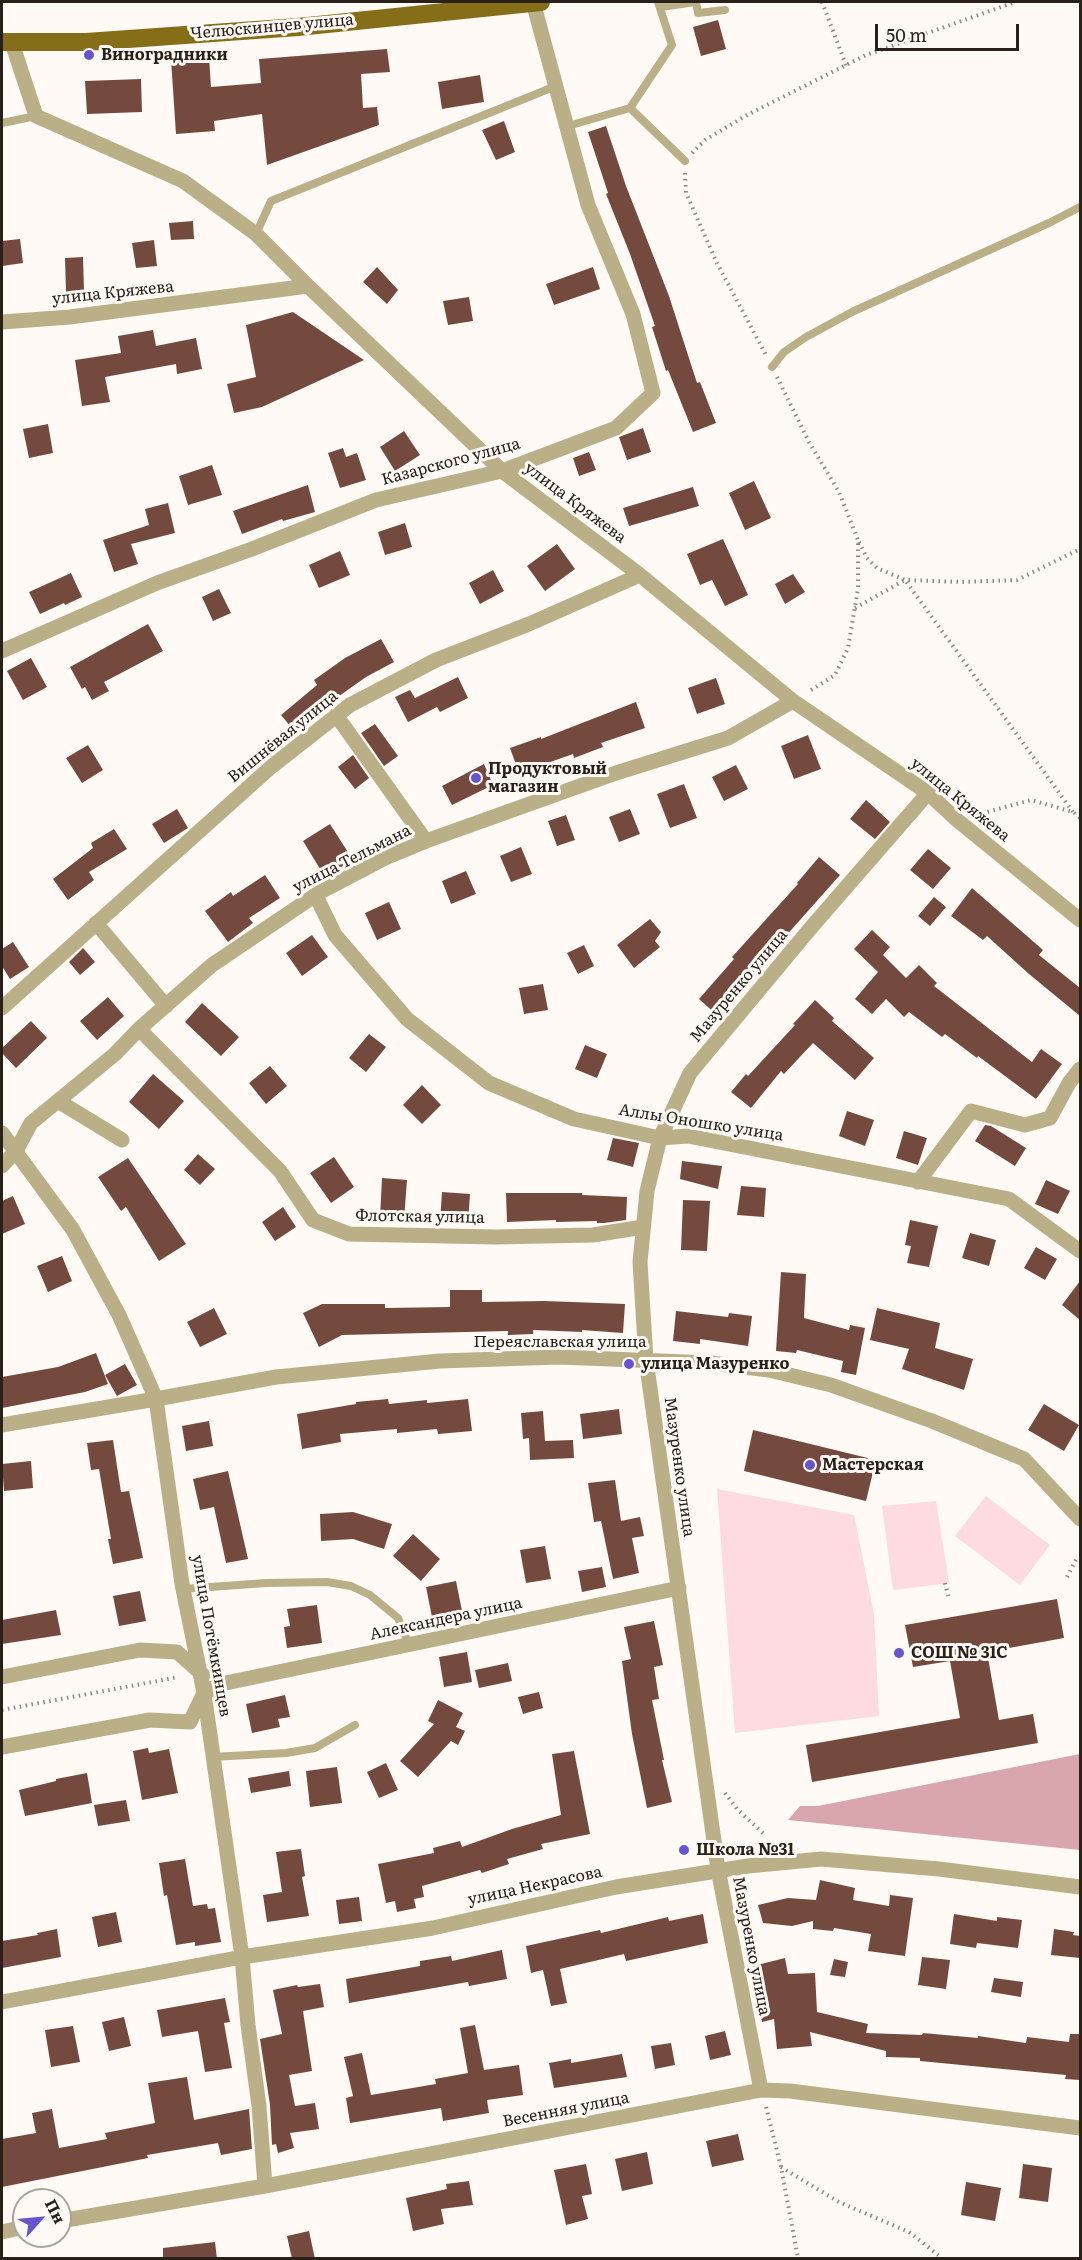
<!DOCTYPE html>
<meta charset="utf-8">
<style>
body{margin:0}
#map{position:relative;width:1082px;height:2260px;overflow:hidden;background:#fffaf6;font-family:Literata,serif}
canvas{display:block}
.frame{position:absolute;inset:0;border:3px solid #292119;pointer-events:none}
.north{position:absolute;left:12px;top:2188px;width:60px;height:60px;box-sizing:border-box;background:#fffaf6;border:2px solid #a9a39e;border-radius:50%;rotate:63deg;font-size:16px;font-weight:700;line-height:24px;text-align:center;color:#292119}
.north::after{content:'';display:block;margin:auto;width:21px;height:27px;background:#6655ce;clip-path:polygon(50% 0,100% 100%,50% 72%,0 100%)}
.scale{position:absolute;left:875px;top:24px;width:144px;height:27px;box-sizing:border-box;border:3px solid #292119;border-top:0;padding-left:8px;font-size:18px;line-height:21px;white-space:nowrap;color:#292119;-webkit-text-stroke:4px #fffaf6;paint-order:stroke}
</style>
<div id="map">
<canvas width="1082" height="2260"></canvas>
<div class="frame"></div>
<div class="north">Пн</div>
<div class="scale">50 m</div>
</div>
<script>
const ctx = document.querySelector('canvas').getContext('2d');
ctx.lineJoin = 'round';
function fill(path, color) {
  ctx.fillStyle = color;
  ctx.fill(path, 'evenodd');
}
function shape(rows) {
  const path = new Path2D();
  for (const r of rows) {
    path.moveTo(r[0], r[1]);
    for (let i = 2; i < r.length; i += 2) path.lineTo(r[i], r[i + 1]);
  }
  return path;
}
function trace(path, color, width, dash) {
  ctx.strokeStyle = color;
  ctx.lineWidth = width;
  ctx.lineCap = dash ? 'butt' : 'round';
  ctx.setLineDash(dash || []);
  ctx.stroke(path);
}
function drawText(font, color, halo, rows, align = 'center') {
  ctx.font = font + ' Literata,serif';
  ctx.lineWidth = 6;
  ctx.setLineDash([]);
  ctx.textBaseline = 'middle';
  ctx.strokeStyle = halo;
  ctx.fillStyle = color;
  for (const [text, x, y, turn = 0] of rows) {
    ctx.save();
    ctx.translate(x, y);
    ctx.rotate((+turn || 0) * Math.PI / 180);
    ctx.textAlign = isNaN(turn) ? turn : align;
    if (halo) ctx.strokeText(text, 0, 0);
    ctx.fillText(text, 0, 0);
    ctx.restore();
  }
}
fill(shape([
 [717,1489,854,1515,874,1615,879,1716,735,1733],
 [986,1496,1050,1545,1020,1585,955,1536],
 [936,1501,949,1583,893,1590,882,1506]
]), '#fddbe0');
fill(shape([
 [1080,1754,1080,1850,788,1820,800,1806,818,1806]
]), '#daa6ae');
fill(shape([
 [718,20,726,49,701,56,693,27],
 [387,49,390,72,361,74,363,108,377,107,379,125,267,165,262,114,214,121,215,131,176,134,171,60,209,57,211,87,261,83,259,59],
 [480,75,484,102,442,109,438,82],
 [141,79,142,112,87,114,85,81],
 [504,121,515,152,496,160,482,130],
 [606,126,626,186,669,296,697,383,700,382,716,423,693,432,668,370,666,371,652,327,655,326,630,254,606,194,608,193,588,132],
 [193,221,194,239,171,240,169,223],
 [20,239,23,263,2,266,2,241],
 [154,240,157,266,136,268,132,243],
 [83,257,84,291,66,292,65,258],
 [377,267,398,290,387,304,363,282],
 [593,267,600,289,554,305,546,284],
 [469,297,473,321,448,325,443,301],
 [293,312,364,360,262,407,234,413,227,384,256,377,246,325],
 [153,330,156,346,196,338,202,369,177,374,176,364,105,377,110,402,82,406,75,360,121,353,118,336],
 [48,424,53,453,29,458,23,429],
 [643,428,651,452,627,460,619,437],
 [404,431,420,455,395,471,380,447],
 [343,448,346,457,357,453,366,480,340,488,328,453],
 [589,452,596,470,579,476,573,458],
 [212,465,222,495,188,505,179,476],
 [754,481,771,518,745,530,729,493],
 [308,485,315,512,283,521,282,519,242,534,233,511],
 [693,487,699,506,629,526,623,508],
 [168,503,175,533,131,544,138,564,114,572,103,540,149,525,145,509],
 [405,523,412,547,385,555,378,532],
 [723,539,748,595,725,606,712,580,700,585,687,554],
 [557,544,575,569,545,591,527,566],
 [340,551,350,575,319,588,309,565],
 [493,570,504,591,480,604,469,583],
 [71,573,82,597,65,605,64,603,40,614,29,592],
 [793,574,805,592,785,604,775,584],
 [219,589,231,613,213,621,202,597],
 [148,624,163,651,104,682,109,691,92,700,85,687,82,689,70,667],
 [381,639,394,662,366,677,318,711,295,732,281,715,317,685,314,680,345,658],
 [31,658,47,687,23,700,7,671],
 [458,677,468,698,440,712,437,707,408,722,395,697,410,690,415,698],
 [716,678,725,704,697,714,688,688],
 [636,702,645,728,601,743,603,747,574,758,573,754,519,773,510,748,541,737,541,739],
 [375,724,398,756,384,766,361,733],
 [808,735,821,769,794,779,781,746],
 [88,745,103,770,82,783,66,758],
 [353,755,369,778,355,789,338,767],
 [484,764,493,785,452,805,442,786],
 [736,765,748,789,724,801,712,777],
 [684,784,697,818,670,828,657,794],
 [866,800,890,822,875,839,850,819],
 [177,809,188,828,164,843,152,824],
 [630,809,640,834,619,842,609,817],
 [566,815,575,840,557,846,548,821],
 [330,824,353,860,325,877,303,841],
 [114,829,127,849,89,872,94,880,68,900,53,879,93,848,91,843],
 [521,847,532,874,511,882,500,856],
 [928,849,951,868,933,889,910,870],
 [819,857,840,875,736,992,738,994,718,1016,699,999,734,959,732,957,798,884,797,883],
 [466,871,476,894,451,904,442,881],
 [265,875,280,898,249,918,253,923,228,942,205,911,231,892,233,896],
 [972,888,1043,950,1039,955,1080,988,1080,1016,1029,974,987,936,983,940,951,916],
 [934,897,946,907,930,926,918,916],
 [389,902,401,929,377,940,365,913],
 [650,919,661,932,655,941,660,947,634,968,617,945],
 [872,930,890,947,883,955,906,978,919,965,937,983,934,986,1032,1062,1041,1049,1062,1064,1036,1099,978,1056,977,1058,945,1034,942,1037,909,1012,904,1017,886,999,872,1014,855,999,878,972,854,949],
 [312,935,328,957,302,976,286,953],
 [13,942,29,967,10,979,2,966,2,949],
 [584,945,594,966,578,974,567,953],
 [83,948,95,962,80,975,69,962],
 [543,984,548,1010,524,1014,519,988],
 [108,997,124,1016,97,1040,80,1021],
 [815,1000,834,1018,832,1021,874,1058,855,1080,813,1043,784,1074,781,1071,751,1108,731,1092,746,1074,748,1076,795,1025,793,1024],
 [202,1003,239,1037,221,1056,185,1022],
 [31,1021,47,1038,16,1068,2,1053,2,1048],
 [369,1034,386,1047,366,1072,349,1058],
 [585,1045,607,1054,597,1078,575,1069],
 [270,1066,287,1086,266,1104,249,1083],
 [153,1074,184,1101,159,1129,129,1102],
 [422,1085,441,1105,422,1124,403,1105],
 [847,1111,874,1120,865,1146,839,1136],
 [985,1125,991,1126,1026,1148,1015,1166,975,1141],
 [904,1131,927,1138,918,1165,896,1158],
 [613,1138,639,1143,633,1167,607,1160],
 [198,1154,215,1169,200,1185,184,1170],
 [334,1157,354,1187,331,1203,310,1173],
 [128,1158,186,1244,159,1261,126,1207,121,1211,98,1177],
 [682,1161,722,1166,718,1189,680,1179],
 [382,1178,407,1180,404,1220,380,1218],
 [1046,1180,1070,1191,1058,1214,1035,1204],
 [741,1186,766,1188,764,1217,737,1215],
 [442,1192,470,1194,468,1224,440,1222],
 [506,1193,582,1193,582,1195,627,1197,626,1220,604,1223,597,1223,597,1221,556,1222,556,1220,507,1222],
 [13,1196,25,1224,2,1234,2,1201],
 [683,1200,710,1201,707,1251,681,1250],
 [283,1207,296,1227,275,1241,262,1222],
 [910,1220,938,1226,929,1267,907,1263,911,1246,905,1245],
 [970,1233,996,1240,989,1266,962,1258],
 [1036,1247,1057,1259,1045,1280,1024,1268],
 [62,1256,72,1281,48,1292,37,1266],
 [781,1272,806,1274,804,1318,849,1330,850,1325,865,1328,856,1375,841,1372,843,1361,797,1350,796,1353,776,1351],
 [1080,1281,1080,1320,1062,1305],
 [450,1290,482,1290,482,1302,545,1301,625,1304,623,1333,582,1330,582,1332,533,1330,533,1334,508,1335,508,1331,342,1335,319,1347,303,1313,322,1304,385,1304,385,1308,450,1307],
 [214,1308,227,1334,200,1347,187,1322],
 [877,1308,940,1323,935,1348,973,1359,964,1390,902,1369,909,1349,870,1340],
 [676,1311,728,1317,729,1313,752,1316,748,1346,700,1339,700,1344,673,1341],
 [96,1353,108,1384,85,1392,2,1408,2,1377,58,1367],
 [125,1364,137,1385,117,1396,105,1375],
 [388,1399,389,1404,427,1400,427,1403,468,1399,472,1431,438,1434,437,1429,397,1433,397,1429,340,1434,341,1442,302,1449,297,1414,356,1404,356,1402],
 [1044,1404,1079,1425,1064,1451,1028,1430],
 [619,1409,622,1434,583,1439,580,1414],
 [543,1411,545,1441,573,1440,574,1458,530,1460,529,1438,523,1439,521,1413],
 [209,1421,213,1446,186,1451,182,1426],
 [753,1430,876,1460,866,1501,744,1471],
 [113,1440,121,1492,129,1491,143,1558,113,1564,108,1539,111,1539,99,1469,91,1470,87,1443],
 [31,1461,33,1488,4,1491,2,1464],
 [228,1471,248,1559,226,1563,214,1507,200,1510,193,1479],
 [615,1480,621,1521,640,1517,644,1536,632,1538,639,1573,613,1579,601,1521,594,1522,588,1483],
 [353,1512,392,1524,384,1549,353,1539,321,1541,320,1514],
 [413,1534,440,1559,421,1581,393,1556],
 [545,1546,551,1579,526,1583,520,1550],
 [602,1567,606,1587,582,1592,578,1571],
 [456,1581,463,1616,433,1622,426,1587],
 [140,1591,146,1621,119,1626,113,1596],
 [1057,1599,1064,1638,987,1652,999,1720,1033,1714,1038,1743,812,1782,806,1745,960,1718,950,1661,913,1667,905,1625],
 [317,1605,322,1643,287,1648,284,1627,290,1626,287,1609],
 [56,1610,61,1635,2,1644,2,1620],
 [654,1621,663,1665,654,1667,659,1699,652,1700,664,1760,662,1760,672,1802,647,1808,632,1734,622,1661,631,1659,624,1627],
 [467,1652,472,1682,444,1687,439,1657],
 [508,1663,512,1681,479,1688,475,1670],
 [539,1692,543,1708,523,1714,518,1697],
 [285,1695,290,1717,278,1719,280,1727,252,1733,246,1704],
 [438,1700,463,1713,456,1727,465,1731,458,1745,451,1741,418,1777,400,1761,434,1724,428,1721],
 [148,1748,149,1753,169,1749,178,1793,142,1800,133,1751],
 [574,1751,590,1834,541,1844,543,1849,507,1859,509,1864,482,1873,480,1870,422,1886,424,1897,414,1899,416,1908,397,1912,395,1901,386,1903,378,1864,434,1853,433,1848,460,1841,462,1847,512,1829,561,1815,552,1754],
 [386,1763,398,1790,379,1798,367,1772],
 [337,1767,342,1803,310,1807,306,1771],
 [289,1771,291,1786,251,1793,248,1778],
 [87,1773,92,1803,25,1816,19,1790,56,1781,56,1779],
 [126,1800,130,1821,98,1826,94,1805],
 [301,1849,305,1876,302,1877,309,1916,267,1922,263,1895,282,1892,276,1852],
 [185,1859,193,1906,207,1904,208,1909,215,1908,221,1942,195,1946,195,1942,176,1945,167,1895,164,1896,159,1863],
 [820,1880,855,1888,853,1900,889,1906,890,1895,913,1898,905,1956,868,1951,871,1934,834,1928,833,1931,813,1929,813,1921,792,1926,763,1923,758,1905,788,1898,816,1900],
 [359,1897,362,1921,339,1924,336,1900],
 [116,1912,122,1942,98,1947,92,1917],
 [703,1914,708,1943,626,1961,624,1954,560,1969,567,2003,551,2006,543,1970,531,1973,526,1946,600,1930,601,1933,668,1917,669,1921],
 [954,1914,997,1921,997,1917,1022,1920,1018,1948,977,1943,976,1948,950,1944],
 [57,1929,61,1957,2,1968,2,1941,38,1935,37,1933],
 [1054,1929,1074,1932,1073,1935,1080,1936,1080,1958,1051,1955],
 [502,1950,507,1979,469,1986,468,1982,349,2003,346,1979,420,1966,420,1961,451,1956,452,1961],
 [922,1957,950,1960,946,1989,918,1985],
 [785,1958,788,1974,815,1973,817,2012,868,2024,866,2033,922,2035,923,2033,978,2038,978,2036,1026,2043,1027,2037,1069,2042,1070,2034,1080,2034,1080,2080,1065,2079,1066,2075,920,2061,920,2058,886,2057,886,2051,810,2032,812,2046,777,2049,774,2019,762,2022,755,1993,759,1992,753,1966],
 [834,1959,848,1962,845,1977,830,1975],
 [994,1978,1023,1982,1021,1997,991,1992],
 [320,1984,324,2007,303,2011,312,2071,289,2075,295,2106,315,2103,319,2129,290,2133,294,2148,278,2153,276,2144,272,2145,270,2105,260,2039,282,2034,273,1990,297,1985,298,1987],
 [225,1998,230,2022,224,2023,232,2068,205,2072,198,2031,162,2037,157,2010],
 [124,2017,131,2046,109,2051,102,2022],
 [475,2025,484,2070,519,2065,523,2095,487,2100,489,2113,443,2121,441,2108,350,2123,346,2098,353,2096,344,2057,362,2053,371,2095,436,2084,435,2079,468,2073,460,2028],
 [73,2026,80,2062,51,2067,45,2030],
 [725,2031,731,2055,710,2060,705,2036],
 [671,2043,675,2065,655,2069,651,2046],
 [622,2054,627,2077,554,2088,549,2063,571,2059,571,2063],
 [187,2077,194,2120,249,2109,252,2149,221,2155,218,2143,147,2155,148,2158,2,2187,2,2139,36,2133,32,2113,52,2109,59,2148,107,2139,105,2133,155,2123,148,2083],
 [738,2134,744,2160,712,2167,706,2141],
 [647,2152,653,2184,622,2191,615,2159],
 [586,2164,592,2194,582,2196,588,2219,566,2225,554,2170],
 [1023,2164,1052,2168,1048,2202,1019,2198],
 [469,2181,473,2205,441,2209,444,2224,413,2231,406,2198,447,2189,446,2184],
 [966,2182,1001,2188,995,2221,961,2215],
 [309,2231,315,2259,292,2259,287,2236],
 [215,2242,217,2259,163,2259,163,2248]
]), '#754a3e');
trace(shape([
 [822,2,846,65],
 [692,153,705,140,749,114,866,55,1015,2],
 [685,173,686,193,717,263,767,357],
 [777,377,809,442,839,492,858,540,858,589,848,648,835,675,808,692],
 [859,542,867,558,877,568,905,580,962,582,1017,580,1080,549],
 [855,608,905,580,1073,812],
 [976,815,1031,800,1073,812,1080,818],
 [1067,1577,1078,1556],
 [945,1583,949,1599],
 [2,1710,179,1677],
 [725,1793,737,1809,765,1835],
 [766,2107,781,2167,798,2258],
 [781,2167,839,2202,909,2232,942,2258]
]), '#8e8781', 4, [1.5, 4.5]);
trace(shape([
 [696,2,698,13,725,10],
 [661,7,695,2],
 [630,108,672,45,658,2],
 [2,123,36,116],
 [568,126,630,108,685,161],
 [256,234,271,201,556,86],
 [772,367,784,352,806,337,854,311,1049,223,1080,207],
 [183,1589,266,1583,327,1582,351,1586,370,1595,398,1618,409,1645],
 [212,1757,286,1753,315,1748,355,1725]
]), '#bbaf88', 8);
trace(shape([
 [12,43,36,116,183,181,256,234,308,286],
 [2,322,70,317,308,286,502,471,640,575,793,701,928,793,957,820,1080,920],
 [2,651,157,583,252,549,376,500,502,471,616,428,653,393,633,314,588,205,533,2],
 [336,715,426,841],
 [316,896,335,935,407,1019,489,1083,574,1119,660,1138,688,1136,1009,1199,1080,1251],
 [96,923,166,1006],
 [2,1008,271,767,350,705,436,660,529,624,640,575],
 [139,1029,280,1171,313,1220,349,1234,495,1237,593,1235,643,1227],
 [58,1101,122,1140],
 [2,1133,73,1230,119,1315,156,1399,182,1584,204,1693,242,1957,248,2025,259,2106,265,2186],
 [2,1166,16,1151,31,1123,115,1054,139,1029,212,965,320,892,385,858,426,841,616,773,728,738,793,701],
 [918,1182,971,1111,1025,1125,1050,1118,1069,1083,1080,1069],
 [2,1425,156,1399,276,1377,440,1361,559,1357,711,1363,769,1370,831,1385,932,1421,1024,1459,1080,1519],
 [2,1677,140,1650,177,1652,203,1675],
 [2,1747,150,1720,190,1722,204,1693,221,1684,679,1588],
 [2,2002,242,1957,433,1928,616,1887,748,1866,821,1859,939,1869,1080,1887],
 [761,2090,718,1869,646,1360,640,1262,647,1191,660,1138,690,1073,809,930,928,793],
 [60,2221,265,2186,761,2090,790,2091,1080,2128],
 [2,2232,24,2227]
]), '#bbaf88', 15);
trace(shape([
 [2,42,86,42,298,27,541,2]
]), '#866e18', 18);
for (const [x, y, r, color] of [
 [89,55,6,"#6655ce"],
 [476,778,6,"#6655ce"],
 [629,1364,6,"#6655ce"],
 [810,1465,6,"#6655ce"],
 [899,1653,6,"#6655ce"],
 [684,1850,6,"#6655ce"]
]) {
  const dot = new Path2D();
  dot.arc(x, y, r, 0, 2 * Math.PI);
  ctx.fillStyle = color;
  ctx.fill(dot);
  trace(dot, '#fffaf6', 2);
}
drawText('16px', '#292119', '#fffaf6', [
 ["Челюскинцев улица",272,27,-5],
 ["улица Кряжева",113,293,-6],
 ["Казарского улица",451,462,-15],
 ["улица Кряжева",575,503,37],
 ["Вишнёвая улица",283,737,-39],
 ["улица Кряжева",960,800,39],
 ["улица Тельмана",352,859,-27],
 ["Мазуренко улица",739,986,-50],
 ["Аллы Оношко улица",701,1123,9],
 ["Флотская улица",420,1217,1],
 ["Переяславская улица",560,1342],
 ["Мазуренко улица",679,1467,82],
 ["Александера улица",446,1619,-12],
 ["улица Потёмкинцев",211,1636,80],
 ["улица Некрасова",535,1886,-12],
 ["Мазуренко улица",751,1946,79],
 ["Весенняя улица",566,2110,-11]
]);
drawText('bold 16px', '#292119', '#fffaf6', [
 ["Виноградники",101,55],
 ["Продуктовый",488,769],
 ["магазин",488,787],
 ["улица Мазуренко",641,1364],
 ["Мастерская",822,1465],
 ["СОШ № 31С",911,1653],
 ["Школа №31",696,1850]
], 'left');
</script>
